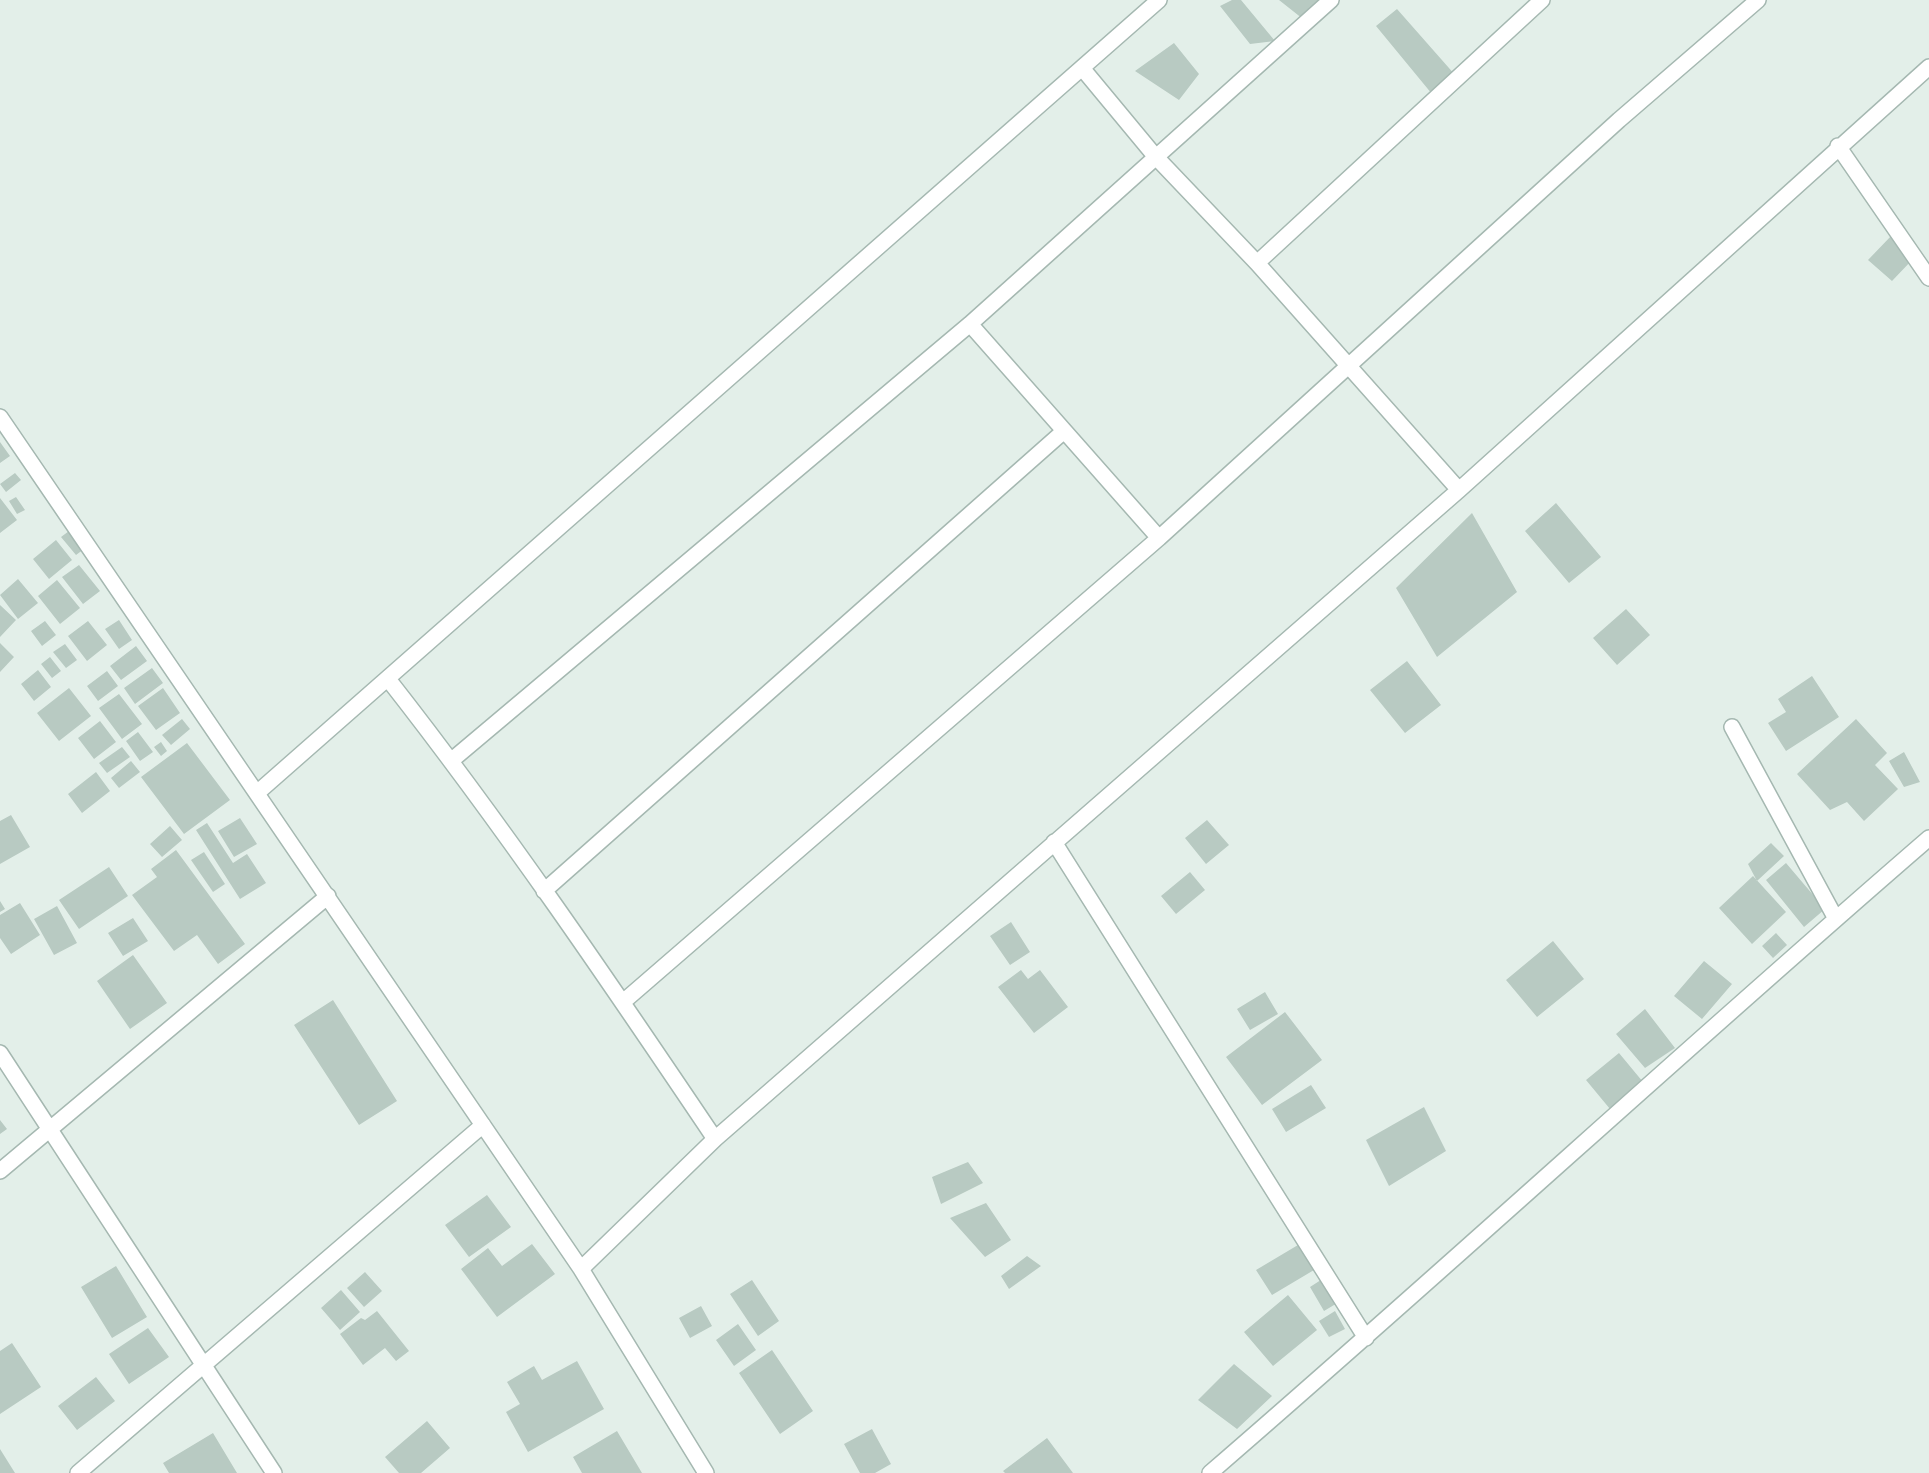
<!DOCTYPE html>
<html>
<head>
<meta charset="utf-8">
<style>
	body { margin:0 }
	canvas { display:block; background:#e3efe9 }
</style>
</head>
<body>
<canvas width="1929" height="1473"></canvas>
<script>
const c = document.querySelector('canvas').getContext('2d');
c.lineJoin = 'round';
function fill(path, color) { c.fillStyle = color; c.fill(path, 'evenodd'); }
function stroke(path, color, width, dash) { c.strokeStyle = color; c.lineWidth = width; c.lineCap = dash ? 'butt' : 'round'; c.setLineDash(dash || []); c.stroke(path); }
fill(new Path2D(`
	M1232,0H1241L1275,41L1250,44L1220,6Z
	M1279,0H1323L1303,19Z
	M1397,9L1456,76L1432,94L1376,26Z
	M1174,43L1199,74L1179,100L1135,71Z
	M1892,235L1913,259L1892,281L1868,260Z
	M0,442L10,456L0,463Z
	M15,473L21,480L6,492L0,484Z
	M16,497L25,510L17,514L9,501Z
	M0,498L17,520L0,533Z
	M1556,503L1601,557L1569,583L1525,531Z
	M1472,513L1517,592L1437,657L1396,588Z
	M69,531L84,549L76,555L61,537Z
	M56,540L72,560L49,579L33,559Z
	M79,565L100,591L83,604L62,577Z
	M18,579L38,603L18,619L0,595Z
	M57,580L80,608L60,624L38,596Z
	M0,605L16,620L0,637Z
	M1626,609L1650,635L1617,665L1593,638Z
	M119,620L132,640L119,649L105,629Z
	M45,621L56,635L42,646L31,631Z
	M88,621L107,645L87,661L68,636Z
	M0,643L14,657L0,672Z
	M65,644L77,660L66,668L53,652Z
	M136,646L147,661L121,680L110,666Z
	M50,657L61,671L52,678L41,664Z
	M1407,661L1441,705L1405,733L1370,690Z
	M152,668L163,683L135,704L124,688Z
	M38,670L51,687L34,701L21,684Z
	M107,671L118,686L98,701L87,686Z
	M1812,676L1839,717L1786,751L1768,723L1786,712L1778,699Z
	M69,688L91,716L59,741L37,713Z
	M163,688L180,713L156,730L138,706Z
	M119,694L142,724L122,739L99,708Z
	M182,719L190,729L171,745L162,735Z
	M1856,719L1887,753L1875,765L1898,789L1864,821L1847,802L1830,810L1797,774Z
	M100,721L116,742L94,759L78,738Z
	M138,732L153,752L140,761L126,741Z
	M161,742L167,751L161,756L154,747Z
	M187,743L230,800L184,834L141,777Z
	M122,747L130,757L107,773L99,763Z
	M1904,752L1920,782L1904,787L1889,761Z
	M131,761L140,772L119,788L111,778Z
	M96,772L110,791L82,813L68,794Z
	M11,815L30,847L0,864V821Z
	M240,818L257,844L234,857L218,831Z
	M1207,820L1229,845L1206,864L1185,838Z
	M207,823L233,863L247,854L266,883L240,899L196,830Z
	M170,826L182,840L162,857L150,844Z
	M1771,843L1784,856L1757,881L1748,864Z
	M176,850L245,944L218,964L197,935L174,951L132,895L157,877L151,869Z
	M204,852L225,884L213,892L191,860Z
	M1786,863L1825,909L1804,927L1766,880Z
	M109,867L128,896L79,929L59,900Z
	M1190,872L1205,890L1176,914L1161,896Z
	M1753,876L1786,912L1752,944L1719,908Z
	M0,901L5,909L0,912Z
	M20,903L40,935L11,954L0,938V915Z
	M57,906L77,943L54,955L34,919Z
	M133,918L148,941L123,956L108,933Z
	M1011,922L1030,952L1010,965L990,936Z
	M1776,933L1787,945L1773,958L1762,946Z
	M1553,941L1584,979L1537,1017L1506,980Z
	M133,955L167,1003L130,1029L97,981Z
	M1704,961L1732,984L1702,1019L1674,996Z
	M1021,970L1028,979L1040,970L1068,1007L1034,1033L998,987Z
	M1265,992L1278,1014L1250,1030L1237,1009Z
	M333,1000L397,1101L359,1125L294,1025Z
	M1645,1009L1675,1048L1645,1068L1616,1034Z
	M1285,1012L1322,1060L1262,1105L1226,1057Z
	M1619,1053L1643,1082L1610,1109L1586,1080Z
	M1311,1085L1326,1108L1286,1132L1272,1109Z
	M1424,1107L1446,1151L1389,1186L1366,1140Z
	M0,1120L7,1129L0,1134Z
	M968,1162L983,1183L941,1204L932,1177Z
	M487,1195L511,1227L469,1257L445,1225Z
	M986,1203L1011,1240L985,1257L950,1218Z
	M532,1244L555,1274L497,1317L461,1269L488,1248L502,1266Z
	M1298,1245L1314,1270L1272,1295L1256,1270Z
	M1027,1256L1041,1266L1009,1289L1001,1276Z
	M116,1266L147,1317L112,1338L81,1287Z
	M365,1272L382,1291L364,1307L347,1288Z
	M1324,1278L1339,1302L1324,1311L1310,1287Z
	M752,1280L779,1321L758,1336L730,1294Z
	M341,1290L360,1312L340,1330L321,1308Z
	M1288,1295L1317,1330L1273,1366L1244,1332Z
	M701,1306L712,1326L690,1338L679,1318Z
	M377,1311L409,1351L396,1361L385,1348L363,1365L340,1334L361,1318L365,1320Z
	M1335,1311L1345,1329L1329,1337L1319,1321Z
	M738,1324L756,1350L734,1366L716,1340Z
	M148,1328L169,1357L129,1384L109,1354Z
	M12,1343L41,1387L0,1414V1351Z
	M772,1350L813,1411L780,1434L739,1373Z
	M577,1361L604,1409L528,1452L506,1412L520,1404L507,1382L534,1366L542,1380Z
	M1234,1364L1272,1396L1237,1429L1198,1400Z
	M96,1377L115,1401L77,1430L58,1406Z
	M427,1421L450,1448L421,1473H399L385,1457Z
	M872,1429L891,1464L875,1473H860L844,1444Z
	M617,1431L642,1473H582L573,1457Z
	M213,1433L237,1473H169L163,1463Z
	M1047,1438L1073,1473H1005L1003,1471Z
	M0,1449L15,1473H0Z`), '#b8cac2');
const street = new Path2D(`
	M1082,68L1155,156L1257,263L1459,490
	M1838,146L1929,278
	M1257,263L1542,0
	M970,324L1159,538
	M0,417L581,1269L706,1473
	M388,679C504,827 610,983 715,1139
	M1732,727L1836,919
	M452,760L970,324L1331,0
	M257,793L1159,0
	M1054,842L1366,1338
	M544,891L1064,431
	M623,1002L1159,538L1619,120L1758,0
	M0,1053L274,1473
	M0,1171L328,896
	M581,1269L715,1139L1459,490L1929,67
	M78,1473L483,1125
	M1210,1473C1452,1264 1687,1047 1929,838`);
stroke(street, '#a5b8b1', 18);
stroke(street, '#fff', 15);
</script>
</body>
</html>
